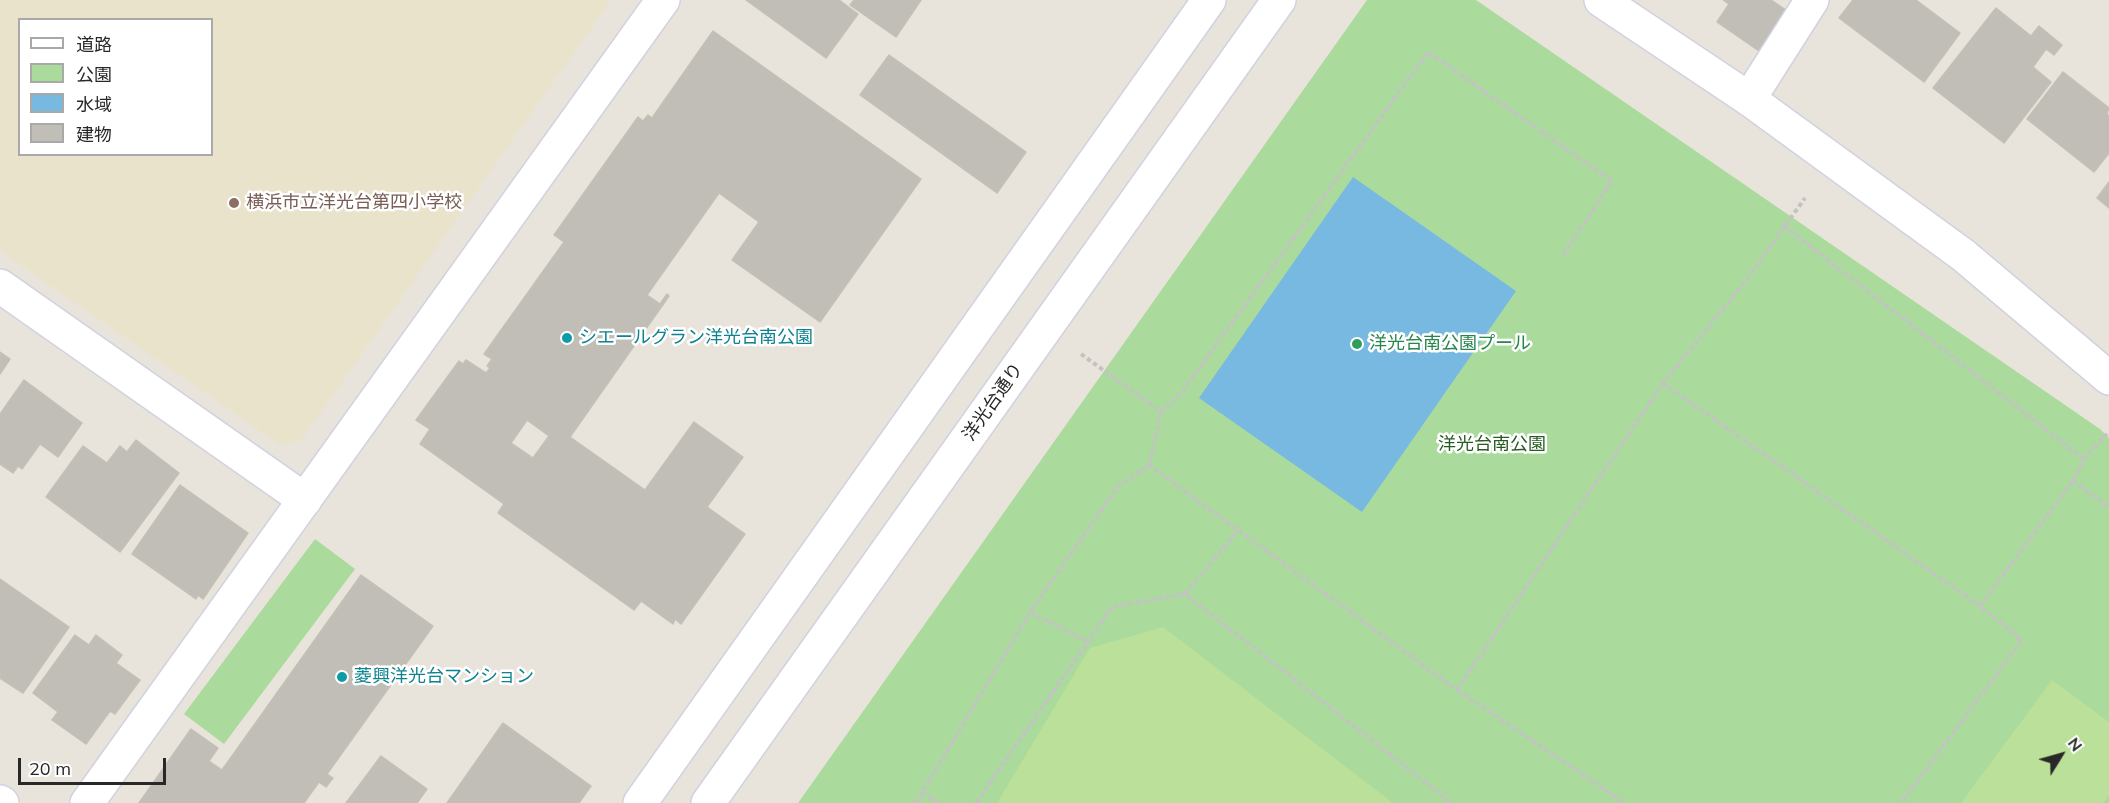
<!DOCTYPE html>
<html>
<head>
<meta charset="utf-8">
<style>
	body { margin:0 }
	#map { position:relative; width:2109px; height:803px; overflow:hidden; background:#e9e4db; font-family:Mulish,"Noto Sans JP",sans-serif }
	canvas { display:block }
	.legend { position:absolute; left:18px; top:18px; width:195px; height:138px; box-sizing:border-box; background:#fff; border:2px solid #a9a9a9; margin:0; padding:8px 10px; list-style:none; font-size:18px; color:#282828 }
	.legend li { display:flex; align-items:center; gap:12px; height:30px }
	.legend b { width:30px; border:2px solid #a9a9a9 }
	.north { position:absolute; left:2031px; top:725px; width:60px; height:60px; -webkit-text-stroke:4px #fff; paint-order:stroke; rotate:53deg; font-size:16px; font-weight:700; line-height:24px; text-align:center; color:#282828 }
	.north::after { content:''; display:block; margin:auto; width:21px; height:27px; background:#282828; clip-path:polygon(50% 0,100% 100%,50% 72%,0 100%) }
	.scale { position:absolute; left:18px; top:758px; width:148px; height:27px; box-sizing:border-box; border:3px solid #282828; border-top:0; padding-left:8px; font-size:18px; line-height:21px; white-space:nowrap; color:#282828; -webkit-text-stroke:4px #fff; paint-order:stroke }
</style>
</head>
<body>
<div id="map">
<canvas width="2109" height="803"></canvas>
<ul class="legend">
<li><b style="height:8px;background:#fff"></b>道路</li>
<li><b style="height:16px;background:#abda9d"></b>公園</li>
<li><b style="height:16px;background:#78b9e1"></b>水域</li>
<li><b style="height:16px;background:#c1beb8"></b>建物</li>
</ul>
<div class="north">N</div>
<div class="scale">20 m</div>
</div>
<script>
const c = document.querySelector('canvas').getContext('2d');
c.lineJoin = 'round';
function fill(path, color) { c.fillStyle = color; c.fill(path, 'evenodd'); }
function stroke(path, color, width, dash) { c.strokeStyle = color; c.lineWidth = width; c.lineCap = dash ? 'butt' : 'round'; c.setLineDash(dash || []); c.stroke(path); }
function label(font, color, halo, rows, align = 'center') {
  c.font = font + ' Mulish,"Noto Sans JP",sans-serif'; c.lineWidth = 5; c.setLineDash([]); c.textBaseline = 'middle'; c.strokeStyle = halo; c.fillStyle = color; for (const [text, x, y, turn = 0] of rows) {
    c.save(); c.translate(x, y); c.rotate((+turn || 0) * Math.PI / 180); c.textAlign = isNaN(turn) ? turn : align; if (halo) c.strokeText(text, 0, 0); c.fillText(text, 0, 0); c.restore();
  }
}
fill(new Path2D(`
	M0,0H611L301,441L280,445L0,251ZM20,20H212V154H20Z`), '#e9e3cc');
fill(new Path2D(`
	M1367,0H1476L2100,429L2109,438V803H798Z
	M315,539L355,569L224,744L184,714Z`), '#abda9d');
fill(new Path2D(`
	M1163,627L1393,803H997L1090,648Z
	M2052,680L2109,722V795L2103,803H1961Z`), '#bbe099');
fill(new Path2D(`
	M1353,177L1516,291L1362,512L1199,398Z`), '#78b9e1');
const building = new Path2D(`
	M746,0H839L858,14L826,58Z
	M854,0H921L896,37L850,5Z
	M1723,0H1771L1786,10L1759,51L1717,22L1729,4Z
	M1853,0H1916L1960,33L1924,82L1839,18Z
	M1996,8L2031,36L2039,26L2062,45L2054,55L2046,49L2033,67L2051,82L2004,143L1933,88Z
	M713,31L921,179L820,322L732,260L759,222L719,193L647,295L660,304L667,294L669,296L570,437L645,490L694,422L743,457L707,507L745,534L681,624L675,619L673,624L641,601L634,610L498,513L504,504L420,444L430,429L416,420L459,361L463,364L466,360L486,373L490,368L487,366L492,359L484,354L564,242L554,235L638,117L643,121L648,115L652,118ZM527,420L549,436L533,458L511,443Z
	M889,55L1026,152L997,193L860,95Z
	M2063,72L2109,108L2107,114L2109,116V153L2094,172L2027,119Z
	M2109,182V208L2097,198Z
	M0,352L10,359L0,374Z
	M24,380L82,423L58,457L40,444L22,469L18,466L13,473L0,464V414Z
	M136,440L179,473L120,552L46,497L83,446L107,463L120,446L127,452Z
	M180,485L248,533L203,599L198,595L196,599L132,554Z
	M361,575L433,626L327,774L333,778L326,787L319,782L304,803H139L191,729L218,748L209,761L222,770Z
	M0,579L69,627L23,693L0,678Z
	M75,635L89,645L96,635L122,655L116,663L140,680L115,714L110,711L86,744L52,720L58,712L33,693Z
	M503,723L591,786L579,803H447Z
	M381,756L427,789L417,803H346Z`);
fill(building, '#c1beb8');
stroke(building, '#c4c0b5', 1.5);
const minor = new Path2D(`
	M1749,99L1812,0
	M0,286L305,500
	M0,802L2,803
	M87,803L663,0`);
const tertiary = new Path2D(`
	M1601,0L1749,99L1963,255L2109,378
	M640,803L1209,0
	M708,803L1279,0`);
stroke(minor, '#d0d2df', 36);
stroke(tertiary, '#d0d2df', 36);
stroke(new Path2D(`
	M1784,226L2084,459
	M1081,354L1161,412L1149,465
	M1663,383L1980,606L2022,640L1901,803
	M1161,412L1183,391L1428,52L1612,181L1561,258
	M2073,481L2109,507
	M1185,594L1238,530
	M1980,606L2073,481L2084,459L2109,432
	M1030,612L1088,642
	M1457,690L1663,383L1744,283L1805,198
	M921,794L942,803
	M916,803L1030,612L1118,486L1149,465L1457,690L1625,803
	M976,803L1112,607L1185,594L1452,803`), '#c3c3c3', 4, [4.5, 3]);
stroke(minor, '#fff', 33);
stroke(tertiary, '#fff', 33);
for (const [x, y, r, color] of [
	[234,203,6,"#8d6e63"],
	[567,338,6,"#0f9aa8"],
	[1357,344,6,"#2e9e5b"],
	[342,677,6,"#0f9aa8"]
]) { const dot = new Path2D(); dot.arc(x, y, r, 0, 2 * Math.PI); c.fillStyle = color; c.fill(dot); stroke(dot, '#fff', 2); }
label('18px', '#785e54', '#fff', [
	["横浜市立洋光台第四小学校",246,203]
], 'left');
label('18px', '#0d838f', '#fff', [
	["シエールグラン洋光台南公園",579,338],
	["菱興洋光台マンション",354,677]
], 'left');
label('18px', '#27864d', '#fff', [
	["洋光台南公園プール",1369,344]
], 'left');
label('18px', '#282828', '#fff', [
	["洋光台通り",993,402,-55]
]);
label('18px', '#275c21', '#fff', [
	["洋光台南公園",1492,445]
]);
</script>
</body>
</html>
